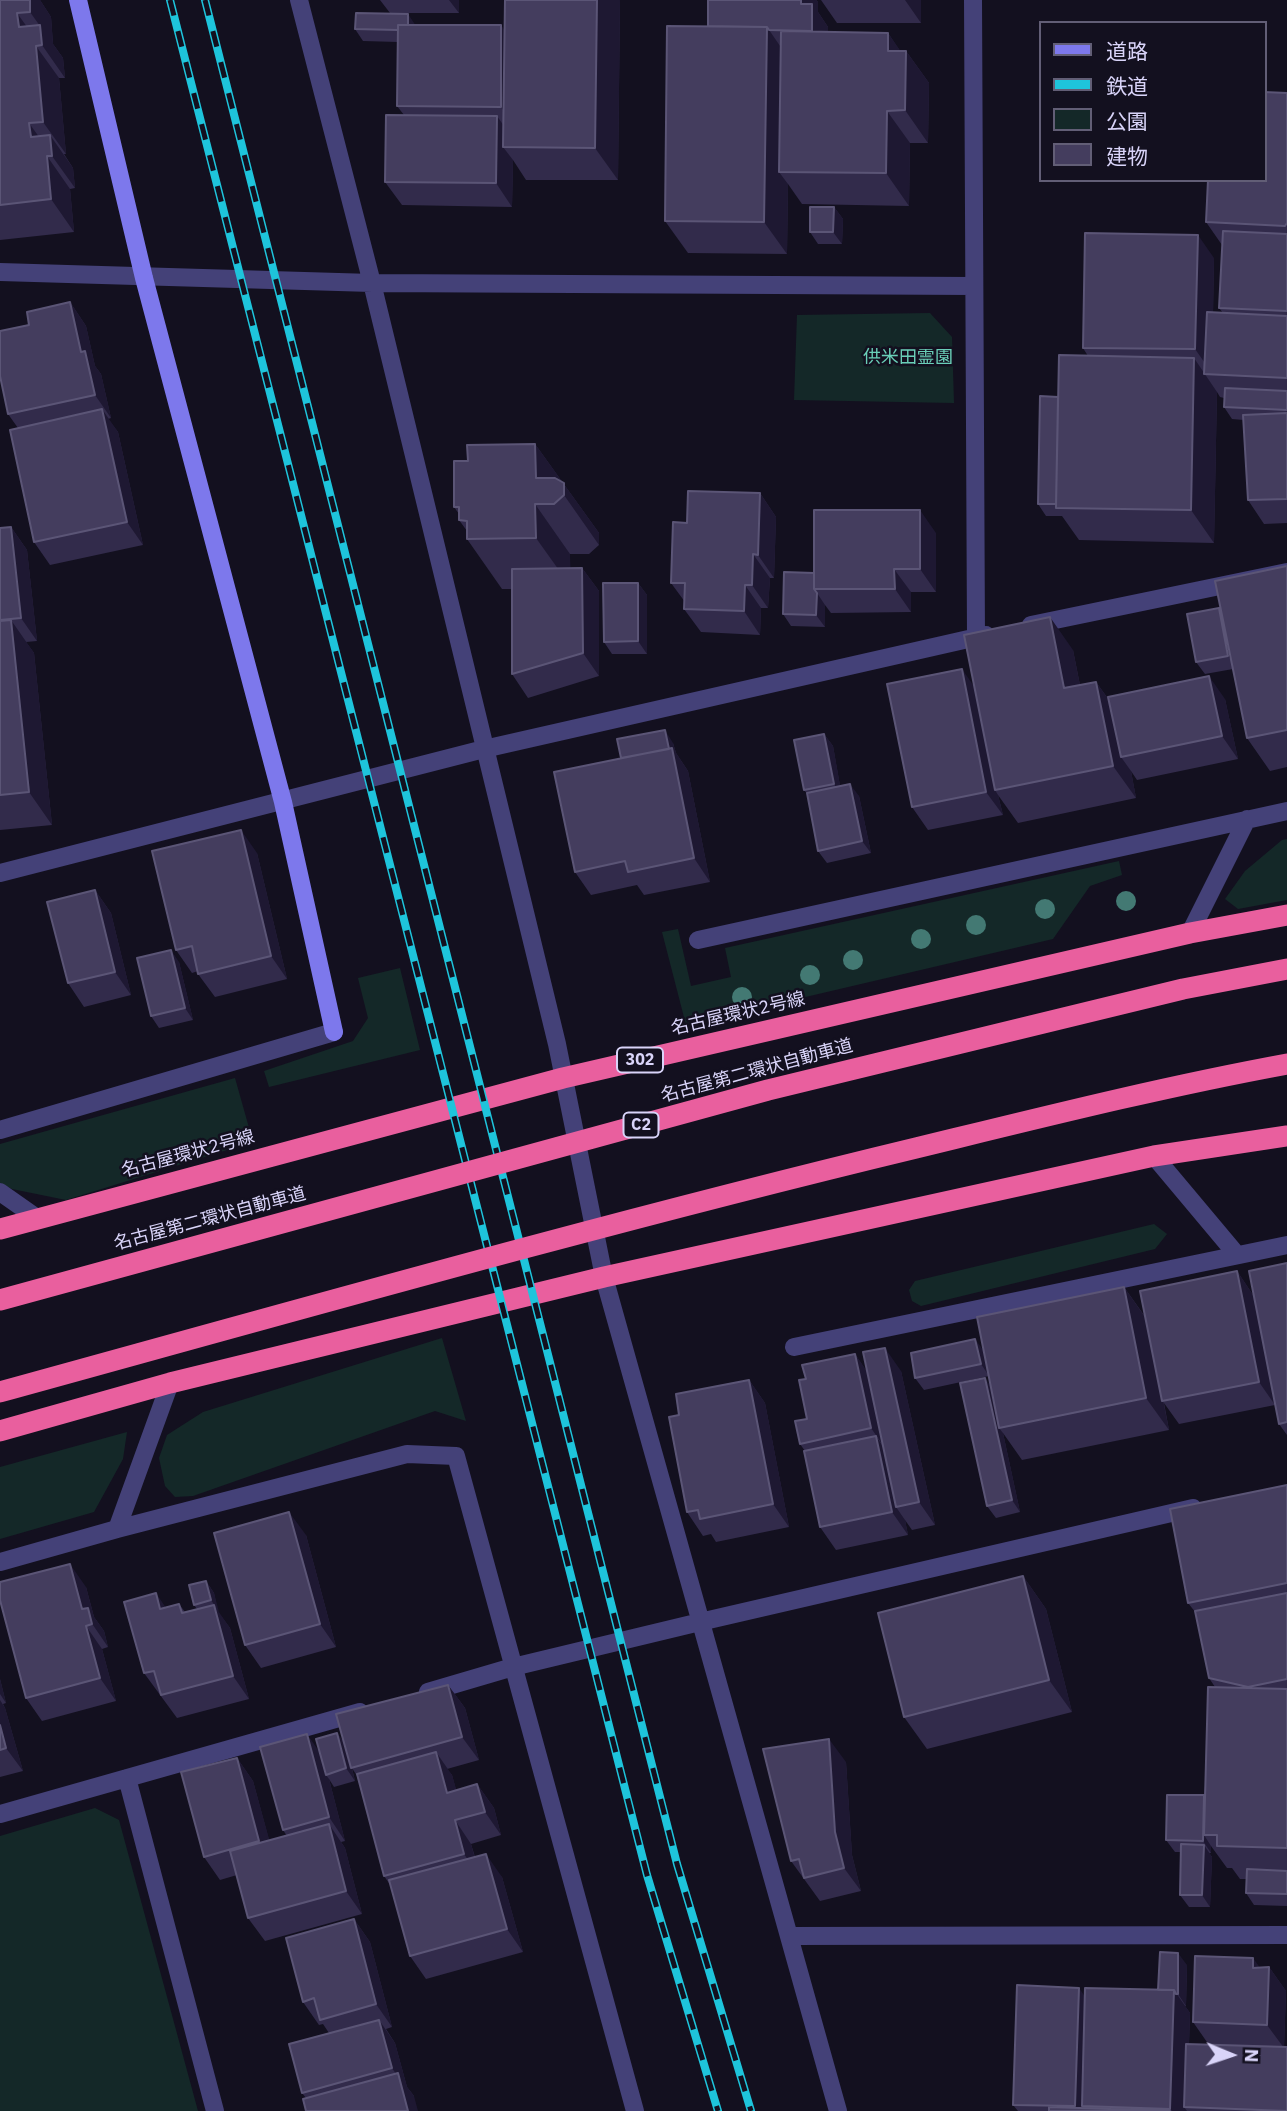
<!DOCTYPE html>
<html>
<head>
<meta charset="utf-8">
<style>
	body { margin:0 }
	#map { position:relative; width:1287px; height:2111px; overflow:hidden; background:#13101f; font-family:"IBM Plex Sans","Noto Sans JP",sans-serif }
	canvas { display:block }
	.legend { position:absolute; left:1039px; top:21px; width:228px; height:161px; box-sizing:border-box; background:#13101f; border:2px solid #625e76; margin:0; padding:9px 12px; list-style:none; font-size:21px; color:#d9d4f9 }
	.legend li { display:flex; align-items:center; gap:14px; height:35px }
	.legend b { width:35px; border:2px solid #625e76 }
	.north { position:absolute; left:1196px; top:2020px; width:70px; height:70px; -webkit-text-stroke:5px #13101f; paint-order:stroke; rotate:92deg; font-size:19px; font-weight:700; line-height:28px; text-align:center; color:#d9d4f9 }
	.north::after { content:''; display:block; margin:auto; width:24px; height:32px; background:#d9d4f9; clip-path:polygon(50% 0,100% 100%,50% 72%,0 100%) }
</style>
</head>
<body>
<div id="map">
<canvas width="1287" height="2111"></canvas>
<ul class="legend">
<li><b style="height:9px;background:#7d78ec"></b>道路</li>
<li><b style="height:9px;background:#1ec4db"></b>鉄道</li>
<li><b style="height:19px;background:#142828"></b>公園</li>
<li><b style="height:19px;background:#443d5e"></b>建物</li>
</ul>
<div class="north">N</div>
</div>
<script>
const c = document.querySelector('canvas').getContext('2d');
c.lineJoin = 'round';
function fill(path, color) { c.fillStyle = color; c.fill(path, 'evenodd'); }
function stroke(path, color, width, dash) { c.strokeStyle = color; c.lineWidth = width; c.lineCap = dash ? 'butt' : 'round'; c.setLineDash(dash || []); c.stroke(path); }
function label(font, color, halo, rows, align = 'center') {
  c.font = font + ' "IBM Plex Sans","Noto Sans JP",sans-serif'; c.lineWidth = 5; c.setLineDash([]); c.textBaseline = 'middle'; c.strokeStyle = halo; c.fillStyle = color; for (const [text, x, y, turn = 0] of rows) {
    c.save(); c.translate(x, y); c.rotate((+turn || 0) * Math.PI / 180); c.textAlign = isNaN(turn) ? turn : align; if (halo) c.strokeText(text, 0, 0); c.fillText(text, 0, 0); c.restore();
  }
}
fill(new Path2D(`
	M930,313L952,337L954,403L794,400L797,315Z
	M1287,839V900L1238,909L1225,899L1245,871L1282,840Z
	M1119,861L1122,875L1090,886L1053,939L686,1025L662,932L678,929L691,986L731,977L725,948Z
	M400,968L420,1050L269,1087L264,1071L353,1041L368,1018L358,978Z
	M235,1078L253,1142L66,1200L12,1189L0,1183V1144Z
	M1154,1224L1167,1234L1155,1249L921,1306L912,1301L909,1290L915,1281Z
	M442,1338L466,1421L435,1411L193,1496L175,1497L165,1486L159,1458L167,1435L203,1412Z
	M127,1432L123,1459L94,1512L0,1539V1467Z
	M95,1808L119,1820L198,2111H0V1836Z`), '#142828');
stroke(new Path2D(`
	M299,0L372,283L557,1044L604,1277L838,2111
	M973,0L976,637
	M0,272L372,283L974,286
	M1031,625L1287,572
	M0,873L484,749L986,635
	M1190,933L1247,819
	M698,940L1287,811
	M0,1130L334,1032
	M1154,1156L1237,1255
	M0,1192L37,1218
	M794,1347L1287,1245
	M170,1383L117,1529L407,1454L456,1456L635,2111
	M0,1562L117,1529
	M428,1692L513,1667L700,1622L1193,1508
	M127,1778L215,2111
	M0,1814L360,1712
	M789,1936L1287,1935`), '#444178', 18);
stroke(new Path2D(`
	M78,0L144,278L283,802L334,1032`), '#7d78ec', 18);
stroke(new Path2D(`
	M0,1229L563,1078L1190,933L1287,915
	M0,1431L170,1383L604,1277L1154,1156L1287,1136`), '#e95f9e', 21);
const rail = new Path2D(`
	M170,0L647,1875L718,2111
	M205,0L677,1864L751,2111`);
stroke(rail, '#1ec4db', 8);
stroke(rail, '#13101f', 5, [16]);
stroke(new Path2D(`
	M0,1300L768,1090L1183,989L1287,969
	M0,1392C305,1308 609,1222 916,1148C1039,1118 1162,1087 1287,1064`), '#e95f9e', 21);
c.fillStyle = '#437973';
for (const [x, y] of [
	[1126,901],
	[1045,909],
	[976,925],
	[921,939],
	[853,960],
	[810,975],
	[742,997]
]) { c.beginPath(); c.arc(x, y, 10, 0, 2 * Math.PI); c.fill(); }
fill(new Path2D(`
	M0,0H40L51,17L53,44L63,58L65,78H59L66,154H64L73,168L75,188L70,189L74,232L0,240Z
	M380,0H459V13H390Z
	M505,0H620L618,180H526L513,160L512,207L402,205L385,182L404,115L397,106L398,42L363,41L355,29L416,25L505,31Z
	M708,0H816L818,2V12L828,27V32L888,33L900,51H906L929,83L928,143H910L909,206L802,204L788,184L787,254L688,253L665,221L708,26Z
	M821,0H921V23H837Z
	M1287,93V523L1264,524L1248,500L1244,420L1232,419L1224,407V398L1220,397L1217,392L1214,543L1079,540L1062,516H1046L1038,504L1058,397L1088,356L1083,348L1214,258L1213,313H1223L1219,308L1222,245L1206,222Z
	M834,207L843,219L842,244H818L810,232Z
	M70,302L86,326L95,366L101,374L111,418L108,419L118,432L143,545L50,565L34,542L18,428L8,414L29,325Z
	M535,444L599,533V545L589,554H570V568H582L599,591V676L528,698L512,674V589H502L467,539V531L459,520V514L454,507L468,461Z
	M760,493L776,517L774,578H770L768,608H761L760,635L701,632L684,609L685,602L671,583L687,523Z
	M11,527L27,550L37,641L26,642L34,653L52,825L0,830V528Z
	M936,533V592H911V612L831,613L825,605V627L791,626L783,614L814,573Z
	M1287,566V767L1270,771L1247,738L1233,669L1205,674L1196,662L1221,611Z
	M638,583L647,595V654H612L604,642Z
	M1073,650L1080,685L1096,682L1109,700L1225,699L1238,759L1137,780L1131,771L1136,798L1018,823L998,795L1003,815L928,830L912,807L975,687Z
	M824,734L833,746L840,786L859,796L871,853L827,863L818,851L808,795L804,790Z
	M673,743L676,753L688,771L710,882L644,895L637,885L591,895L575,872L621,758Z
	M257,853L287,979L215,997L198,974V971L192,973L176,950Z
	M95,890L111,913L131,995L84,1007L68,983Z
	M179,962L193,1020L159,1028L151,1016Z
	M1237,1271L1253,1295L1275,1405L1179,1424L1164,1403L1169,1430L1022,1460L1003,1433L1020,1512L996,1518L987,1506L991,1385L989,1376L924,1390L915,1378L984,1351L1124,1287L1146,1318Z
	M855,1354L867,1372L901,1371L935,1525L912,1530L905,1520L908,1535L836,1550L820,1527L805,1451L800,1444L807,1419L806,1379Z
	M749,1380L765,1403L789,1527L716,1542L711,1534L703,1536L687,1512L679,1415Z
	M1287,1422V1435L1279,1424Z
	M1287,1485V1906L1254,1905L1246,1893V1879H1240L1232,1868H1227L1211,1846V1853H1209L1212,1857L1210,1907H1189L1180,1895L1181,1852H1175L1166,1840L1204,1795L1215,1687L1209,1678L1196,1613L1188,1603Z
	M306,1535L336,1647L261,1668L245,1645Z
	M1023,1576L1046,1609L1072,1712L927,1749L904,1717Z
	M206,1581L214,1593L218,1612L230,1628L249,1699L177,1718L144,1673L166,1607L179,1604L185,1612L197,1609L194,1605Z
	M86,1587L94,1617L104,1631L108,1647L102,1649L116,1701L42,1721L26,1698Z
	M0,1679L6,1703L3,1704L5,1708L23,1771L0,1777Z
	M448,1685L465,1708L479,1760L447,1769L452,1775L456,1790L477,1784L494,1808L501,1835L471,1844L475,1857L502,1877L523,1952L426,1979L410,1956L391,1886L384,1876L357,1776L352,1768L355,1781L334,1787L329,1779L345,1841L341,1842L345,1848L362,1914L265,1941L248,1918L237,1875L220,1880L204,1857L237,1758L253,1781L269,1840L287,1836L283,1830L319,1752L337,1733L344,1743Z
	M846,1762L852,1855L861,1891L820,1901L791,1861Z
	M354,1919L370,1942L392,2027L386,2029L395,2043L407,2087L414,2096L306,2098L302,2093L329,2033L323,2024L319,2025L303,2002Z
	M1187,1965L1186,2006H1185L1190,2013L1189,2044L1209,2045L1193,2022L1260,1967H1269L1286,1991L1284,2047L1287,2111H1018L1013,2105L1085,1996L1158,1990Z`), '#322b4b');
fill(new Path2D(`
	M29,0H40L51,17L53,44L63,58L65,78L42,45L40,26L30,12Z
	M449,0H459V13Z
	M597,0H620L618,180L595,148Z
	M801,0H816L818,2V12L828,27V54L812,31L801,4Z
	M905,0H921V23Z
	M17,13L40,45L36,46L59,78L66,154L43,122L19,27Z
	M408,14L416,26L408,30Z
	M501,25L517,48V130L501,107Z
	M767,27L789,59L779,172L788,184L787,254L764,222Z
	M888,33L906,59V51L929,83L928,143L905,110L888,51Z
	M887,111L910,143L909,206L886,173Z
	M497,116L513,139L503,147L513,160L512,207L496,183Z
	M29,123L52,155L47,156L70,189L74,232L51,199L31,137Z
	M50,135L73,168L75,188L52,156Z
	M834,207L843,219L842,244L833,232Z
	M1198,235L1214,258L1212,373L1195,349Z
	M70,302L86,326L95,366L101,374L111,418L95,395L81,352Z
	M1194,358L1217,392L1214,543L1191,510Z
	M102,409L118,432L143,545L127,522Z
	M535,444L599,533V545L564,495L536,478Z
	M760,493L776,517L774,578L758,555Z
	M535,504L570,554L571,587L536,538Z
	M920,510L936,533V592L920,569Z
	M11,527L27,550L37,641L21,618Z
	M753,554L770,578L768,608L752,585Z
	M582,568L599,591V676L583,653Z
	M894,569L911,592V612L895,589Z
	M638,583L647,595V654L638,641Z
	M745,585L761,608L760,635L744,611Z
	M817,593L825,605V627L816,615Z
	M1219,608L1227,620L1237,668L1228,656Z
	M1050,617L1073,650L1087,721L1064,688Z
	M11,620L34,653L52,825L29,792Z
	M962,669L978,692L995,790L998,795L1003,815L986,792Z
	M1209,676L1225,699L1238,759L1222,736Z
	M1096,682L1119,714L1121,757L1131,771L1136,798L1113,766Z
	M665,730L673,743L676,753L688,771L710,882L694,858Z
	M824,734L833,746L842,796L834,784Z
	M850,784L859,796L871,853L862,841Z
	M241,830L257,853L287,979L271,956Z
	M95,890L111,913L131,995L115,972Z
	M171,950L179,962L193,1020L185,1008Z
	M1237,1271L1253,1295L1275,1405L1259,1382Z
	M1124,1287L1147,1320L1169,1430L1146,1398Z
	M975,1339L984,1351L989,1376L981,1364Z
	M885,1348L901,1371L935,1525L919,1502Z
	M855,1354L871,1377L887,1451L871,1428Z
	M985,1378L994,1390L999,1428L1003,1433L1020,1512L1012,1500Z
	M749,1380L765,1403L789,1527L773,1504Z
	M876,1436L892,1460L896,1507L905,1520L908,1535L892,1512Z
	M289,1512L306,1535L336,1647L320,1624Z
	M70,1564L86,1587L94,1617L104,1631L108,1647L82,1609Z
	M1023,1576L1046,1609L1072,1712L1049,1680Z
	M206,1581L214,1593L219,1612L211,1600Z
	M156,1593L172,1617L160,1609Z
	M214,1605L230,1628L249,1699L233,1676Z
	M86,1626L102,1649L116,1701L100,1678Z
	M0,1679L6,1703L0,1694Z
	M448,1685L465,1708L479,1760L462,1737Z
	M0,1700L5,1708L23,1771L6,1748L0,1725Z
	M337,1733L346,1745L355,1781L346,1768Z
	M307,1734L323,1757L326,1775L329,1779L345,1841L329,1817Z
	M829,1739L846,1762L852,1855L861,1891L844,1868L835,1832Z
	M436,1752L452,1775L464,1816L447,1793Z
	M237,1758L253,1781L276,1864L259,1841Z
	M477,1784L494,1808L501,1835L485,1812Z
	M1204,1795V1835L1211,1846V1853L1203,1841Z
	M455,1820L471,1844L480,1877L464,1854Z
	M329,1824L345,1848L362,1914L346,1891Z
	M1204,1845L1212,1857L1210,1907L1202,1895Z
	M486,1854L502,1877L523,1952L507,1929Z
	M354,1919L370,1942L392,2027L376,2004Z
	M1178,1953L1187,1965L1186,2006L1178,1994Z
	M1253,1958L1269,1980V1967L1286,1991L1284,2048L1267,2025L1253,1968Z
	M1079,1988L1095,2011L1082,2106L1085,2111H1079L1075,2106Z
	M1174,1990L1190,2013L1187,2108L1184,2107L1187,2111H1172L1170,2109Z
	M379,2020L395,2043L407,2087L414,2096L418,2111H408L398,2077L392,2068Z`), '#1e1832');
const building = new Path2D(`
	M0,0H30V12L17,13L19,27L40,25L42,45L36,46L43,122L29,123L31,137L50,135L52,156H47L51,199L0,205Z
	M505,0H597L595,148L503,147Z
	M708,0H801V4H812V31L769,30L767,27L708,26Z
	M356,13L408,14V25H398V30L355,29Z
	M398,25H501V107L397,106Z
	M667,26L767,27L764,222L665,221Z
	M781,31L888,33V51H906L905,110L887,111L886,173L779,172Z
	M1264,92L1287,93V223L1285,226L1206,222L1208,180H1264Z
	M386,115L497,116L496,183L385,182Z
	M810,207H834L833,232H810Z
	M1223,231L1287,234V311L1219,308Z
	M1085,233L1198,235L1195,349L1083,348Z
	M70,302L81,352L85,351L95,395L8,414L0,376V331L29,325L27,312Z
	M1207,312L1287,316V378L1204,374Z
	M1059,355L1194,358L1191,510L1056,508Z
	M1225,388L1287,391V410L1224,407Z
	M1040,396L1058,397L1056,504H1038Z
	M102,409L127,522L34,542L10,430Z
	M1287,413V499L1248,500L1243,415Z
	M535,444L536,478H555L564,483V495L554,504H535L536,538L467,539V521L459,520V507H454V461H468L467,445Z
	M688,491L760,493L758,555L753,554L752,585H745L744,611L684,609L685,583H671L673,522L687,523Z
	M814,510H920V569H894L895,589H814Z
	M11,527L21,618L0,620V528Z
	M1287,566V730L1247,738L1215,581Z
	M582,568L583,653L512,674V569Z
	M784,572L814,573V589L817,593L816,615L783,614Z
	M603,583H638V641L604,642Z
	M1219,608L1228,656L1196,662L1187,614Z
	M1050,617L1064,688L1096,682L1113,766L995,790L964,635Z
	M11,620L29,792L0,795V621Z
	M962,669L986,792L912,807L887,684Z
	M1209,676L1222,736L1121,757L1108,697Z
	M665,730L669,749L621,758L617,739Z
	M824,734L834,784L804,790L794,740Z
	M672,748L694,858L628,872L625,861L575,872L554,772Z
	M850,784L862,841L818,851L807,793Z
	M241,830L271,956L198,974L192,946L176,950L152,851Z
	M95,890L115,972L68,983L47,902Z
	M171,950L185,1008L151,1016L137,958Z
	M1287,1263V1422L1279,1424L1249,1271Z
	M1237,1271L1259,1382L1162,1401L1140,1291Z
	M1124,1287L1146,1398L999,1428L977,1317Z
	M975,1339L981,1364L915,1378L911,1353Z
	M885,1348L919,1502L896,1507L863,1352Z
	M855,1354L871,1428L800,1444L795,1421L807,1419L799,1380L806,1379L802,1365Z
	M985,1378L1012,1500L987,1506L960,1383Z
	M749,1380L773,1504L700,1519L698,1510L687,1512L669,1417L679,1415L676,1394Z
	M876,1436L892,1512L820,1527L804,1451Z
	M1287,1485V1583L1188,1603L1170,1509Z
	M289,1512L320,1624L245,1645L214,1533Z
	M70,1564L82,1609L88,1608L92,1624L86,1626L100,1678L26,1698L0,1600V1582Z
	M1023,1576L1049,1680L904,1717L878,1613Z
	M206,1581L211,1600L194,1605L189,1585Z
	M156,1593L160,1609L179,1604L182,1613L214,1605L233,1676L161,1695L154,1671L144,1673L124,1602Z
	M1287,1593V1679L1248,1687L1209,1678L1195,1611Z
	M448,1685L462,1737L351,1768L336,1714Z
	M1208,1687L1287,1689V1848L1217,1846V1835H1204Z
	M0,1725L6,1748L0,1750Z
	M337,1733L346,1768L326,1775L316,1739Z
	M307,1734L329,1817L283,1830L260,1747Z
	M829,1739L835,1832L844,1868L804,1878L799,1859L791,1861L763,1749Z
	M436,1752L447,1793L477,1784L485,1812L455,1820L464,1854L384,1876L357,1774Z
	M237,1758L259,1841L204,1857L181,1772Z
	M1167,1795H1204L1203,1841L1166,1840Z
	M329,1824L346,1891L248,1918L230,1851Z
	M1181,1844L1204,1845L1202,1895H1180Z
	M486,1854L507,1929L410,1956L389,1880Z
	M1247,1869L1287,1871V1894L1246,1893Z
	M354,1919L376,2004L320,2020L314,1998L303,2002L286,1938Z
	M1160,1952L1178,1953V1994H1176L1174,1990H1158Z
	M1195,1956L1253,1958V1968L1269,1967L1267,2025L1193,2022Z
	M1017,1985L1079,1988L1075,2106L1013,2105Z
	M1085,1988L1174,1990L1170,2109L1082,2106Z
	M379,2020L392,2068L302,2093L289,2044Z
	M1186,2044L1287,2047V2111L1184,2107Z
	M398,2073L408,2111H306L303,2099Z
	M1049,2107L1170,2111H1049Z`);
fill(building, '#443d5e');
stroke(building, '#5b5576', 2);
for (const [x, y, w] of [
	[640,1060,46],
	[641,1125,35]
]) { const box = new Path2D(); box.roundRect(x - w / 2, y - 12.5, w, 25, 5); c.fillStyle = '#13101f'; c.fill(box); stroke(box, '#d9d4f9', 2); }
label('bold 16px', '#d9d4f9', null, [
	["302",640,1060],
	["C2",641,1125]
]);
label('18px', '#6acfb8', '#13101f', [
	["供米田霊園",908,358]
]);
label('18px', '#d9d4f9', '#13101f', [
	["名古屋環状2号線",738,1014,-13],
	["名古屋第二環状自動車道",757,1071,-15],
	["名古屋環状2号線",188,1154,-15],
	["名古屋第二環状自動車道",210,1219,-15]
]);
</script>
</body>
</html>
